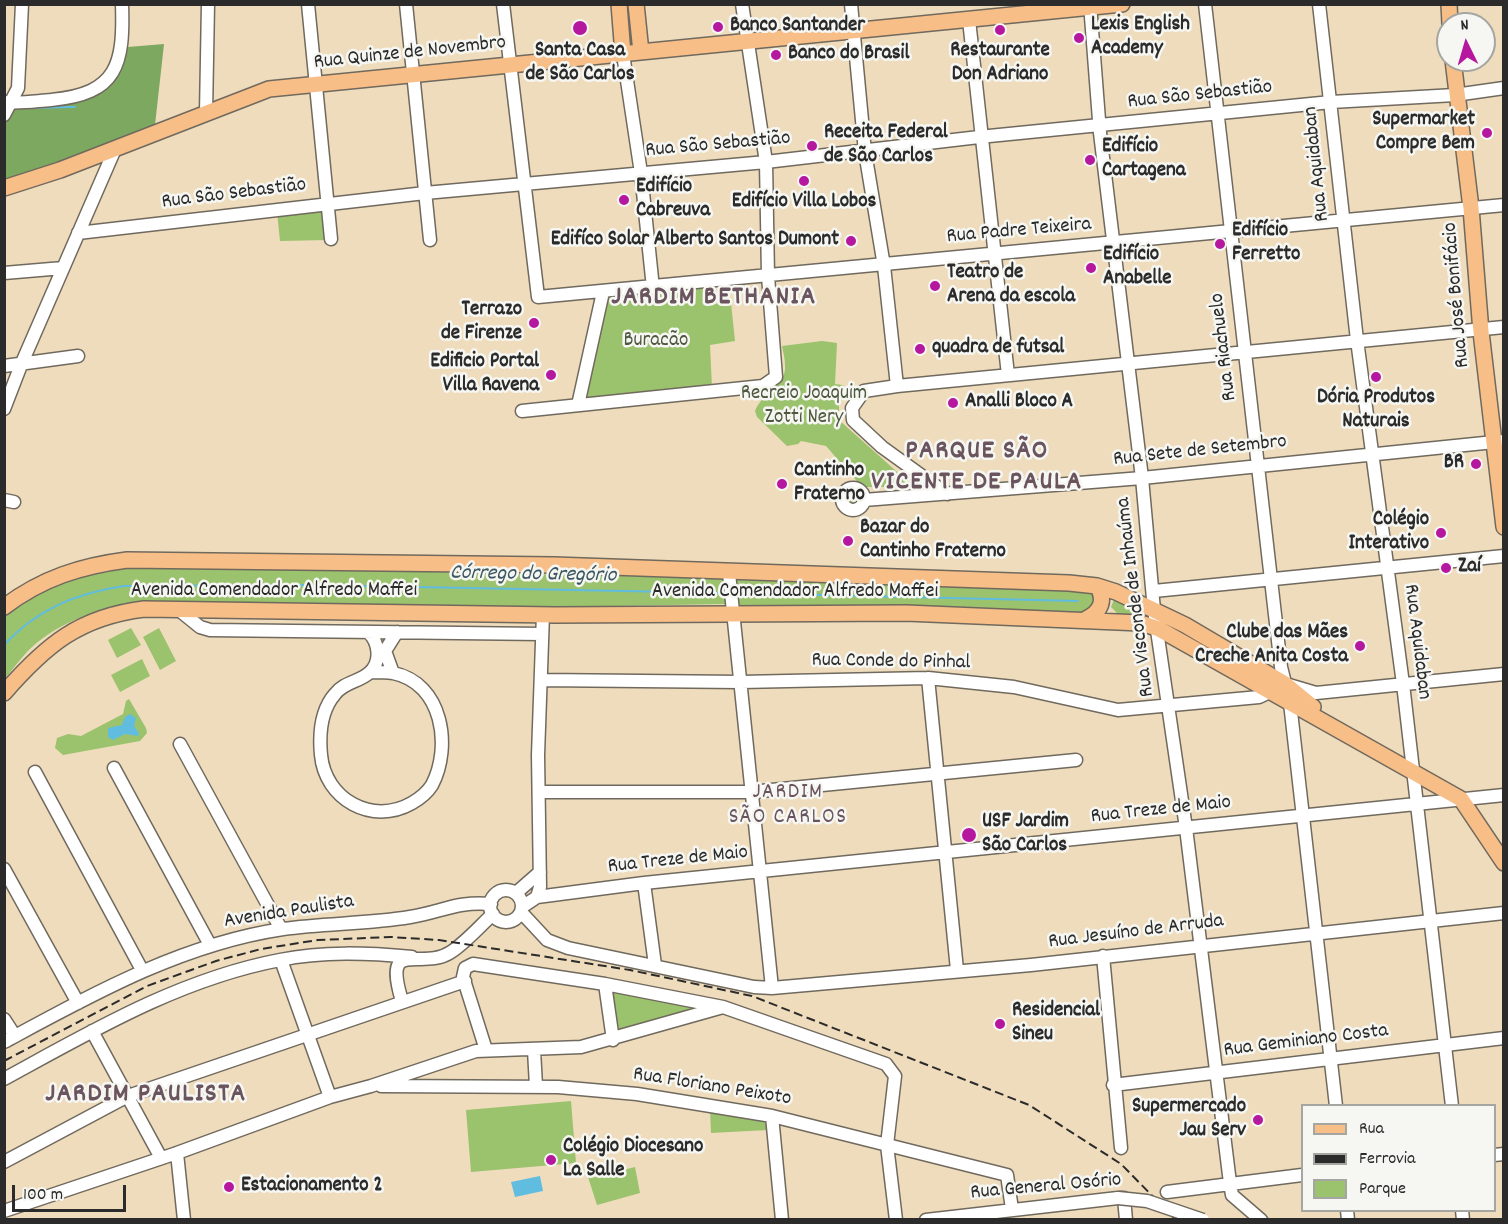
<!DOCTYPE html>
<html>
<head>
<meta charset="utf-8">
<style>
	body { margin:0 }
	#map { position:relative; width:1508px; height:1224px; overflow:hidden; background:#efdcbc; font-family:Dekko,sans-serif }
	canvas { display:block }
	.frame { position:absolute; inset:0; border:6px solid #2b2b2b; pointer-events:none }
	.legend { position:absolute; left:1301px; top:1104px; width:195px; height:108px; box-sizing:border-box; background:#f6f6f2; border:2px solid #a5a5a2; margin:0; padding:8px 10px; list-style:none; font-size:18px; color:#2b2b2b }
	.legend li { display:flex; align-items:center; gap:12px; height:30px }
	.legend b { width:30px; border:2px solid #a5a5a2 }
	.north { position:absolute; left:1436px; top:12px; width:60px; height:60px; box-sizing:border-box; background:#f6f6f2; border:2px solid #a5a5a2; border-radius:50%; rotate:355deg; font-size:16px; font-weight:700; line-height:24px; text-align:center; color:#2b2b2b }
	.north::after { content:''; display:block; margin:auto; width:21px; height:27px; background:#b5179e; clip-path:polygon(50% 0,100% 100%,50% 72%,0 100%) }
	.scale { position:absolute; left:12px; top:1185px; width:114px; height:27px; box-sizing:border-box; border:3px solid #2b2b2b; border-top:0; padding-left:8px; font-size:18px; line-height:21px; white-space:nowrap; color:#2b2b2b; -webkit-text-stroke:4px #f6f6f2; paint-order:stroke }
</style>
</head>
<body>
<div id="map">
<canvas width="1508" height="1224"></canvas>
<div class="frame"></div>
<ul class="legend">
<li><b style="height:8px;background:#f7be87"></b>Rua</li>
<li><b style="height:8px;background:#2b2b2b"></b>Ferrovia</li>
<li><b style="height:16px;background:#9bc26d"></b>Parque</li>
</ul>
<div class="north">N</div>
<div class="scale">100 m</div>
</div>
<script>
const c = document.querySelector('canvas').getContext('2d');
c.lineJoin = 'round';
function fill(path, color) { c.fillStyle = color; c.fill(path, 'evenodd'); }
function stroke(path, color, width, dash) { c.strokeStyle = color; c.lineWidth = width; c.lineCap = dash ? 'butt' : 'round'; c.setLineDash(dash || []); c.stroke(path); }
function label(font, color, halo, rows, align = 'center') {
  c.font = font + ' Dekko,sans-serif'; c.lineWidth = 5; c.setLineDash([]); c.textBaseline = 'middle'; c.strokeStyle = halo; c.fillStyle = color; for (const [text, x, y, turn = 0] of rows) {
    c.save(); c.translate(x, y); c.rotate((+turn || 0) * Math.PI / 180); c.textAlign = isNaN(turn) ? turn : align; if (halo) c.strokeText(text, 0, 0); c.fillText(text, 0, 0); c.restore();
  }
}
fill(new Path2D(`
	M322,208L328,240L280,241L277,212Z
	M704,286V304L731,303L735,341L710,345L712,388L582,402L606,294Z
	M822,341L837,343L835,384L843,385L846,391L839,405V420L914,487H862L826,446L801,441L798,444L787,446L757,417L755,411C762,392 787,385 785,365C785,358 783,352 782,346Z
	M844 499a9 9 0 1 1 18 0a9 9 0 1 1-18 0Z
	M146,566L721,578L724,579L727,604L558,607L125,605C96,609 62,623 39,641C26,651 15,666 5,679V614C52,582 89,571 146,566Z
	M736,577L1090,587L1097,593L1089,613L738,606Z
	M1115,597L1151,614L1149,620L1117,613L1111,607Z
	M131,628L141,645L117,658L108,640Z
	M159,628L176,661L160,670L143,637Z
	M142,659L150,676L120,692L111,675Z
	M129,699L146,728L147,733L140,741L63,755L55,748L57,738L68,734L81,736L123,714L126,701Z
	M613,990L699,1007L620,1034L611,996Z
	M571,1101L576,1163L471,1172L466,1110Z
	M710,1109L764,1120L768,1130L711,1133Z
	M635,1167L640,1193L597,1205L588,1177L591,1178Z`), '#9bc26d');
fill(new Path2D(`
	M164,44L155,125L108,146L5,183V124L14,107L63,103L120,69L128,47Z`), '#7ca860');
fill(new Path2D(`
	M130,714L136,718L134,726L139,733L138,736L125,734L113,740L108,737V728L122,725L125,717Z
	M540,1176L543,1191L515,1197L511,1182Z`), '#61bddf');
stroke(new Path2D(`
	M22,108L75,107
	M736,593L1078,601
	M4,645C37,609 77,593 124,586L312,585L727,593`), '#61bddf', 2);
const minor = new Path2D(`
	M308,4L331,239
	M406,4L430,240
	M503,4L538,297L1504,205
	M851,4L865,152L884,266L897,386
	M1090,4L1100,133L1142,478L1154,610L1186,828L1230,1183L1232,1195L1261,1220
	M1205,4L1281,667L1290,703L1336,1106
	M1319,4L1357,340L1403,684L1452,1106
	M969,20L1008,375
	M623,54L641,173L653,288
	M4,102C20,104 36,101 51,100C118,94 124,64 122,4
	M206,113L208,4
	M4,115L18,88L22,4
	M78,233L425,193L766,162L979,137L1331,102L1455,95L1504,88
	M4,273L63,268
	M4,366L78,356
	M578,405L603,292
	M4,409L21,365L115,149
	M522,411L763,386L776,377L768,276L766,162L742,4
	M842 499a11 11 0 1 1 22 0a11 11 0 1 1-22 0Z
	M947,494L882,447L853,420L852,408L864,391L897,386L1504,327
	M4,500L14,502
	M864,500L1142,478L1504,441
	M729,573L772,988
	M1154,591L1504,556
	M179,610L200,627L210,630L542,634
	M368,632C379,642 382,662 369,673C359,682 344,682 335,694C321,710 319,734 321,755C325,799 372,826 412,803C419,799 427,793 432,785C452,747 443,683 393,673C386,672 377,672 370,672
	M393,673L385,651L397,632
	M928,678L957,970
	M541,680L741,682L928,678L1014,687L1118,710L1259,697L1276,689
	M1289,685L1316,693L1504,674
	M180,744L281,929
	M114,768L210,945
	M35,772L142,970
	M539,792H751L1076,760
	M4,869L78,1003
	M644,883L655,965
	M490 906a16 16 0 1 1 32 0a16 16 0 1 1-32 0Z
	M516,893L540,872
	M537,897L540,887L538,755L543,614
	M522,907L537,897L644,883L1504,795
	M521,912L547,940L568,948L754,987L772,988L1031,965L1504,913
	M1103,956L1121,1148
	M281,960L330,1097
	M605,984L613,1040
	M402,1001C382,935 421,972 451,952C466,942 480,926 493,914
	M4,1019L15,1036
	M92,1031L161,1158
	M4,1042C93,994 182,944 283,929C325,923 368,924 410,917C442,912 456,901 491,904
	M486,1050L463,977L465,968L473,964L605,984L723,1007L886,1064L895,1076L887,1145L896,1220
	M534,1050L536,1086
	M4,1079C92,1031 180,979 280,960C323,951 368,953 412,957
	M1113,1085L1504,1038
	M381,1086L558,1087L637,1094L772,1116L1007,1175L1012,1209
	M772,1116L782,1220
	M177,1153L184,1220
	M1494,1155L1504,1154
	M4,1162L128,1096L465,981
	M1167,1192L1302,1175
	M1117,1198H1124L1126,1220
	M1347,1210L1348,1220
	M1462,1210L1463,1220
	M4,1211L177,1153L330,1097L371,1086L476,1051L581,1047L723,1007
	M926,1220L1118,1198`);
const major = new Path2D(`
	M619,4L623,54
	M636,4L641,52
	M1449,4L1450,24
	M1453,60L1471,208L1481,332L1504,527
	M4,188L60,170L269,89L1122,4
	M4,607C42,578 81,566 127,560L554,565L1069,583L1097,586L1116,592L1185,625L1285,684L1313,707
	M1086,619C1101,612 1106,600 1097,586
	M4,693C46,645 79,617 144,609L555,615L906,613L1141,623L1159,629L1461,799L1504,863`);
stroke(minor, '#70695e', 15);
stroke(major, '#70695e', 18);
stroke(minor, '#fff', 12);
stroke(major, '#f7be87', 15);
stroke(new Path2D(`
	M4,1061L147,986L216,961L261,949L318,940L391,937L439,940L630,970L752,996L1029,1105L1121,1164L1176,1220`), '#2b2b2b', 2, [9, 4.5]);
const minorBridge = new Path2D(`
	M1118,1198L1147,1201L1203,1220`);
stroke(minorBridge, '#70695e', 15, []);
stroke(minorBridge, '#fff', 12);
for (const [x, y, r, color] of [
	[718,27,6,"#b5179e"],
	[580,28,8,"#b5179e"],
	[1000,30,6,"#b5179e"],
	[1079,38,6,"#b5179e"],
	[776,55,6,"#b5179e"],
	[1487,133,6,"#b5179e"],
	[812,146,6,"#b5179e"],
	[1090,160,6,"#b5179e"],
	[804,181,6,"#b5179e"],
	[624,200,6,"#b5179e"],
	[851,241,6,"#b5179e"],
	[1220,244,6,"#b5179e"],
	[1091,268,6,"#b5179e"],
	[935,286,6,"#b5179e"],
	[534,323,6,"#b5179e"],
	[920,349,6,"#b5179e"],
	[551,375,6,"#b5179e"],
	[1376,377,6,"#b5179e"],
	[953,403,6,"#b5179e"],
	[1476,464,6,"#b5179e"],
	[782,484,6,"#b5179e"],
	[1441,533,6,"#b5179e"],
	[848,541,6,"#b5179e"],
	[1446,568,6,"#b5179e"],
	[1360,646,6,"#b5179e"],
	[969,835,8,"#b5179e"],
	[1000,1024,6,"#b5179e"],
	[1258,1120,6,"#b5179e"],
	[551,1160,6,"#b5179e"],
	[229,1187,6,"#b5179e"]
]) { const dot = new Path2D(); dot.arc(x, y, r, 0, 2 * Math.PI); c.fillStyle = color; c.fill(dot); stroke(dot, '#f6f6f2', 2); }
label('bold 21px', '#2b2b2b', '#f6f6f2', [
	["Lexis English",1091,26],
	["Academy",1091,50],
	["Banco Santander",730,27],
	["Santa Casa",580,52,"center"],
	["de São Carlos",580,76,"center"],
	["Restaurante",1000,52,"center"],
	["Don Adriano",1000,76,"center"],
	["Banco do Brasil",788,55],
	["Supermarket",1475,121,"right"],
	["Compre Bem",1475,145,"right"],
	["Receita Federal",824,134],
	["de São Carlos",824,158],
	["Edifício",1102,148],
	["Cartagena",1102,172],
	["Edifício",636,188],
	["Cabreuva",636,212],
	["Edifício Villa Lobos",804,203,"center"],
	["Edifício",1232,232],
	["Ferretto",1232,256],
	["Edifíco Solar Alberto Santos Dumont",839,241,"right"],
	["Edifício",1103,256],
	["Anabelle",1103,280],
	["Teatro de",947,274],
	["Arena da escola",947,298],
	["Terrazo",522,311,"right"],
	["de Firenze",522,335,"right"],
	["quadra de futsal",932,349],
	["Edificio Portal",539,363,"right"],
	["Villa Ravena",539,387,"right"],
	["Dória Produtos",1376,399,"center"],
	["Naturais",1376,423,"center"],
	["Analli Bloco A",965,403],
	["BR",1464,464,"right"],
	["Cantinho",794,472],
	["Fraterno",794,496],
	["Colégio",1429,521,"right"],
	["Interativo",1429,545,"right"],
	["Bazar do",860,529],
	["Cantinho Fraterno",860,553],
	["Zaí",1458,568],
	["Clube das Mães",1348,634,"right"],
	["Creche Anita Costa",1348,658,"right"],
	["USF Jardim",982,823],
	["São Carlos",982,847],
	["Residencial",1012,1012],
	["Sineu",1012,1036],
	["Supermercado",1246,1108,"right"],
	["Jau Serv",1246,1132,"right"],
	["Colégio Diocesano",563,1148],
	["La Salle",563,1172],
	["Estacionamento 2",241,1187]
], 'left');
label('21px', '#2b2b2b', '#f6f6f2', [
	["Rua Quinze de Novembro",410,54,-6],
	["Rua São Sebastião",1200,96,-6],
	["Rua São Sebastião",718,146,-5],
	["Rua Aquidaban",1318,164,-96],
	["Rua São Sebastião",234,195,-7],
	["Rua Padre Teixeira",1019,232,-5],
	["Rua José Bonifácio",1458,295,-95],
	["Rua Riachuelo",1225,347,-97],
	["Rua Sete de Setembro",1200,452,-6],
	["Avenida Comendador Alfredo Maffei",274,592],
	["Avenida Comendador Alfredo Maffei",795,593],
	["Rua Visconde de Inhaúma",1137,597,-97],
	["Rua Aquidaban",1416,642,83],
	["Rua Conde do Pinhal",891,663,1],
	["Rua Treze de Maio",1161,811,-6],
	["Rua Treze de Maio",678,861,-6],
	["Avenida Paulista",289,913,-9],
	["Rua Jesuíno de Arruda",1136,933,-7],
	["Rua Geminiano Costa",1306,1042,-7],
	["Rua Floriano Peixoto",712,1088,9],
	["Rua General Osório",1046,1188,-5]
]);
label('21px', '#4d583f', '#f6f6f2', [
	["Buracão",656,342],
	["Recreio Joaquim",804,395],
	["Zotti Nery",804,419]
]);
label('italic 22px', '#3b5761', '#f6f6f2', [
	["Córrego do Gregório",533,576,1]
]);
c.letterSpacing = '1.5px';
label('22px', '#6a545e', '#f6f6f2', [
	["JARDIM",788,794],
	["SÃO CARLOS",788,819]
]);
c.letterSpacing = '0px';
c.letterSpacing = '1.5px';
label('bold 27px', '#6a545e', '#f6f6f2', [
	["JARDIM BETHANIA",714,299],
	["PARQUE SÃO",977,453],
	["VICENTE DE PAULA",977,484],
	["JARDIM PAULISTA",146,1096]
]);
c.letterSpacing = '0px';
</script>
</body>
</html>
